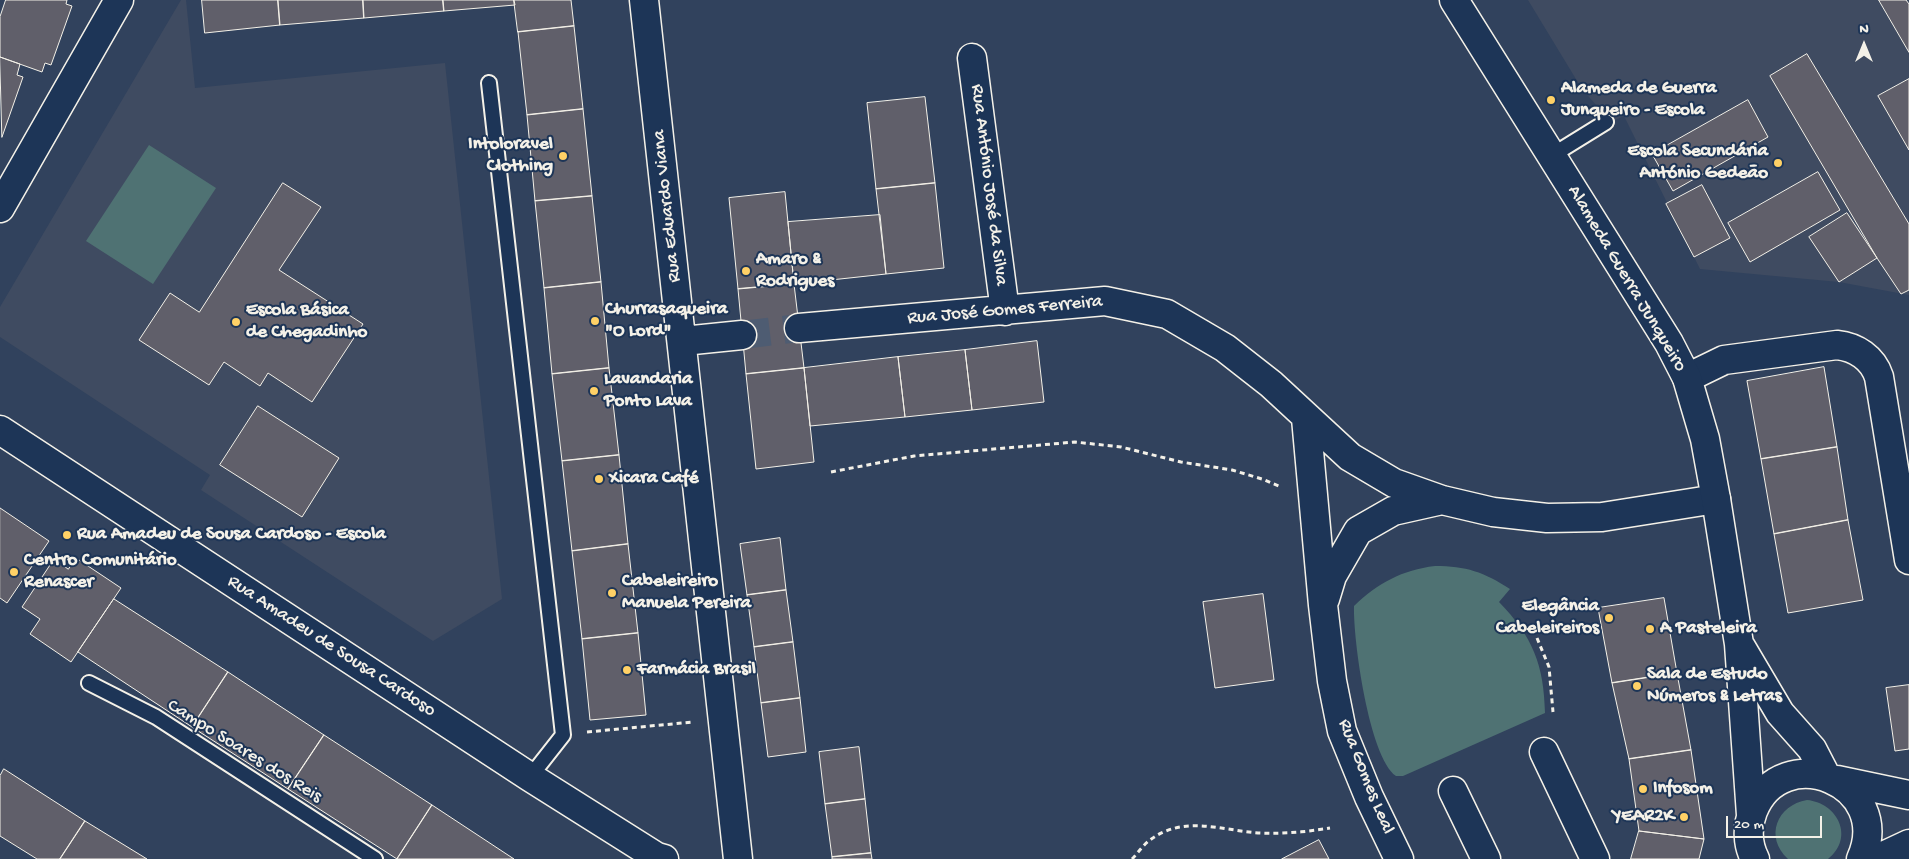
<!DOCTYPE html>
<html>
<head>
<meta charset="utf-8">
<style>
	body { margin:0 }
	#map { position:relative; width:1909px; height:859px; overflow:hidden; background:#31425d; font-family:"Gochi Hand",sans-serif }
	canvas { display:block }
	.north { position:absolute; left:1839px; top:20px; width:50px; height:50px; -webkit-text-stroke:4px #1d3557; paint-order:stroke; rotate:0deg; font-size:14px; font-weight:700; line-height:20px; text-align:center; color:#f4f1e8 }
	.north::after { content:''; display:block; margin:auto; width:18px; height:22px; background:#f4f1e8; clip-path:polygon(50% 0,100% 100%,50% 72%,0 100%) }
	.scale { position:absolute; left:1726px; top:816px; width:96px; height:22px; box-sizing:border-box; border:2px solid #f4f1e8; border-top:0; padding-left:6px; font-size:15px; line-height:18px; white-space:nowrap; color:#f4f1e8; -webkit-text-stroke:4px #1d3557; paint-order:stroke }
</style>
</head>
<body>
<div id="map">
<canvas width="1909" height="859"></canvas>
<div class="north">N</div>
<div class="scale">20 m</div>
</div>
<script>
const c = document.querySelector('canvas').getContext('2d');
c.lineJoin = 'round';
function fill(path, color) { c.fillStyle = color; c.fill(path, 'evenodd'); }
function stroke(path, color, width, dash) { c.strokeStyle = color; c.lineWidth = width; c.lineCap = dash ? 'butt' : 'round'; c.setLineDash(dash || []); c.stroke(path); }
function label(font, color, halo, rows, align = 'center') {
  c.font = font + ' "Gochi Hand",sans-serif'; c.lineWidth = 4; c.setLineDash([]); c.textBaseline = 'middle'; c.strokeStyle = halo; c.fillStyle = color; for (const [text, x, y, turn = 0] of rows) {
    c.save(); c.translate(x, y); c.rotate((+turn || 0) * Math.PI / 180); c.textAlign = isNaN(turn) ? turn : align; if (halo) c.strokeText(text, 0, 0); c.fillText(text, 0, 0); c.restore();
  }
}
fill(new Path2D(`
	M181,0H186L195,88L445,63L502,599L433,641L201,490L210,475L0,337V307Z
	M1528,0H1909V295L1839,282L1700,269L1624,116L1611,122L1582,89Z`), '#3f4b61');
fill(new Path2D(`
	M149,145L216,188L153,284L86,241Z
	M1435,566C1466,566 1484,572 1510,589L1499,602C1533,637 1544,665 1545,713L1403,776H1396C1369,757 1353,639 1354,606C1378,583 1402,570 1435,566Z
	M1807,800C1838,803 1855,838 1828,859H1788C1764,837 1777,805 1807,800Z`), '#4f7273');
const building = new Path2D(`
	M6,0H67L66,4L72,6L51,65L45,63L42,72L0,57V17Z
	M202,0H278L280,25L205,33Z
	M278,0H363L364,18L280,25Z
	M363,0H443L444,11L364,18Z
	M443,0H514L515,5L444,11Z
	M514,0H571L574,26L518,32Z
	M1879,0H1906L1909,4V52Z
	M574,26L583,109L527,115L518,32Z
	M1807,54L1909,224V290L1901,294L1877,258L1770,76Z
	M0,57L20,64L17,75L23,77L2,137Z
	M1909,79V150L1878,96Z
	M925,97L935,183L876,189L867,103Z
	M1748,100L1768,137L1673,191L1652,154Z
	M583,109L592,196L535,201L527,115Z
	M1818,172L1840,210L1750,262L1728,223Z
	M283,183L321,207L279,270L363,324L312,402L268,373L260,386L224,362L209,385L139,340L170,293L199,312Z
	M935,183L944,268L886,274L876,189Z
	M1702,185L1730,238L1694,257L1666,204Z
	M785,192L794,284L738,289L729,198Z
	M592,196L601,282L544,288L535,201Z
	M1847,213L1877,258L1839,282L1809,237Z
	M880,215L886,274L794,284L788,222Z
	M601,282L609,368L552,374L544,288Z
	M794,284L804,368L746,374L738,289Z
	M1037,341L1044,402L972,410L965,350Z
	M965,350L972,410L905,417L898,357Z
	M898,357L905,417L810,426L804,368Z
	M1824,367L1837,447L1761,459L1747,381Z
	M609,368L619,455L562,461L552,374Z
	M804,368L814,462L756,469L746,374Z
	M258,406L339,458L302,517L220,465Z
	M1837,447L1848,520L1774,534L1761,459Z
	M619,455L628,544L572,551L562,461Z
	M0,508L49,541L7,603L0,598Z
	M1848,520L1863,600L1788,613L1774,534Z
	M780,538L786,590L747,595L740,544Z
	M628,544L638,633L582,639L572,551Z
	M76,558L121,588L71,662L30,634L40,619L22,607L54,559L68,569Z
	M786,590L793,642L754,647L747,595Z
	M1263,594L1274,680L1215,688L1203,602Z
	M1664,598L1677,673L1612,683L1598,608Z
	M114,599L228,672L192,727L78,652Z
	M638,633L646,715L590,720L582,639Z
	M793,642L800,698L761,703L754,647Z
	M228,672L324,735L288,789L192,727Z
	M1677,673L1691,750L1629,759L1612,683Z
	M1909,685V749L1895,751L1886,688Z
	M800,698L806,752L768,757L761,703Z
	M324,735L432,805L397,859L288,789Z
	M859,747L865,799L825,804L819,752Z
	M1691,750L1704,839L1639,831L1629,759Z
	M4,769L85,821L60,859H37L0,836V776Z
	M865,799L871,853L832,857L825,804Z
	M432,805L514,859H397Z
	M85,821L147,859H60Z
	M1639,831L1704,839L1699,859H1631Z
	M1319,840L1329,859H1282Z
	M871,853L872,859H832V857Z`);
fill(building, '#605f6a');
stroke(building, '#f4f1e8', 1);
stroke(new Path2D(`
	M742,335L799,328`), '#4e5c72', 28, [28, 14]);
const service = new Path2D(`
	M489,83L563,735L530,777
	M1551,156L1606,122
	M89,683L156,717L375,859`);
const minor = new Path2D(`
	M644,0L738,859
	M972,58L1005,311
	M0,208L119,0
	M799,328L1105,301L1167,314L1225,348L1271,384L1350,457L1394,483L1442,500L1493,512L1547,518L1602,517L1716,499
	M683,341L742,335
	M1687,378L1724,360L1837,345C1856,347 1873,358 1879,377L1909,560
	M1306,418L1323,605L1332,681L1342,731L1369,797L1399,859
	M0,430L530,777L657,857L664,859
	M1325,599L1332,576L1358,531L1393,511L1442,500
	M1544,752L1595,859
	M1453,791L1486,859`);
const tertiary = new Path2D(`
	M1454,0L1669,343L1687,378L1705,439L1716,499L1739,644L1751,815
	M1741,647L1780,713L1812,749L1826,776
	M1837,780L1909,795
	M1755,859C1747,844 1747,826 1753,811C1782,738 1895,783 1861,859
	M1877,859L1909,844`);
stroke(service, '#f4f1e8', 18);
stroke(minor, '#f4f1e8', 31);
stroke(tertiary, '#f4f1e8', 31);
stroke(new Path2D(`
	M831,472L914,456L1075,442L1121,447L1181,462L1232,470L1262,479L1281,487
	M1537,638L1549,667L1553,712
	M587,732L693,722
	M1132,859C1138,853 1143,845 1150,840C1183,815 1221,830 1258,833C1283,834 1306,832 1330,828`), '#f4f1e8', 3, [5, 4]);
stroke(service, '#1d3557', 14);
stroke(minor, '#1d3557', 28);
stroke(tertiary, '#1d3557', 28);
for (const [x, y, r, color] of [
	[1551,100,5,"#ffd166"],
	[563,156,5,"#ffd166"],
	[1778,163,5,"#ffd166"],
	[746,271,5,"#ffd166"],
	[595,321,5,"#ffd166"],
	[236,322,5,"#ffd166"],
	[594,391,5,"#ffd166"],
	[599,479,5,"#ffd166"],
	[67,535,5,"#ffd166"],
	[14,572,5,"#ffd166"],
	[612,593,5,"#ffd166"],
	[1609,618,5,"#ffd166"],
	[1650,629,5,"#ffd166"],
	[627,670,5,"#ffd166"],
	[1637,686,5,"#ffd166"],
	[1643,789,5,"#ffd166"],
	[1684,817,5,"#ffd166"]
]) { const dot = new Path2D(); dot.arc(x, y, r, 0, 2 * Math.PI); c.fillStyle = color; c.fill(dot); stroke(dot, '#1d3557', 2); }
label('bold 19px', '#f4f1e8', '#1d3557', [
	["Alameda de Guerra",1561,89],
	["Junqueiro - Escola",1561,111],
	["Intoloravel",553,145,"right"],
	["Clothing",553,167,"right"],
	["Escola Secundária",1768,152,"right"],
	["António Gedeão",1768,174,"right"],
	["Amaro &",756,260],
	["Rodrigues",756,282],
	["Churrasaqueira",605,310],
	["\"O Lord\"",605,332],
	["Escola Básica",246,311],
	["de Chegadinho",246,333],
	["Lavandaria",604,380],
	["Ponto Lava",604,402],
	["Xicara Café",609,479],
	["Rua Amadeu de Sousa Cardoso - Escola",77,535],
	["Centro Comunitário",24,561],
	["Renascer",24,583],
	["Cabeleireiro",622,582],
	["Manuela Pereira",622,604],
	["Elegância",1599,607,"right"],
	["Cabeleireiros",1599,629,"right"],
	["A Pasteleira",1660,629],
	["Farmácia Brasil",637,670],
	["Sala de Estudo",1647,675],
	["Números & Letras",1647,697],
	["Infosom",1653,789],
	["YEAR2K",1674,817,"right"]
], 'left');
label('19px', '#f4f1e8', '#1d3557', [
	["Rua António José da Silva",988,185,83],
	["Rua Eduardo Viana",668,206,-96],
	["Alameda Guerra Junqueiro",1626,279,59],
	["Rua José Gomes Ferreira",1005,311,-5],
	["Rua Amadeu de Sousa Cardoso",331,647,33],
	["Campo Soares dos Reis",244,752,32],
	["Rua Gomes Leal",1365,777,68]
]);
</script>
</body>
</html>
